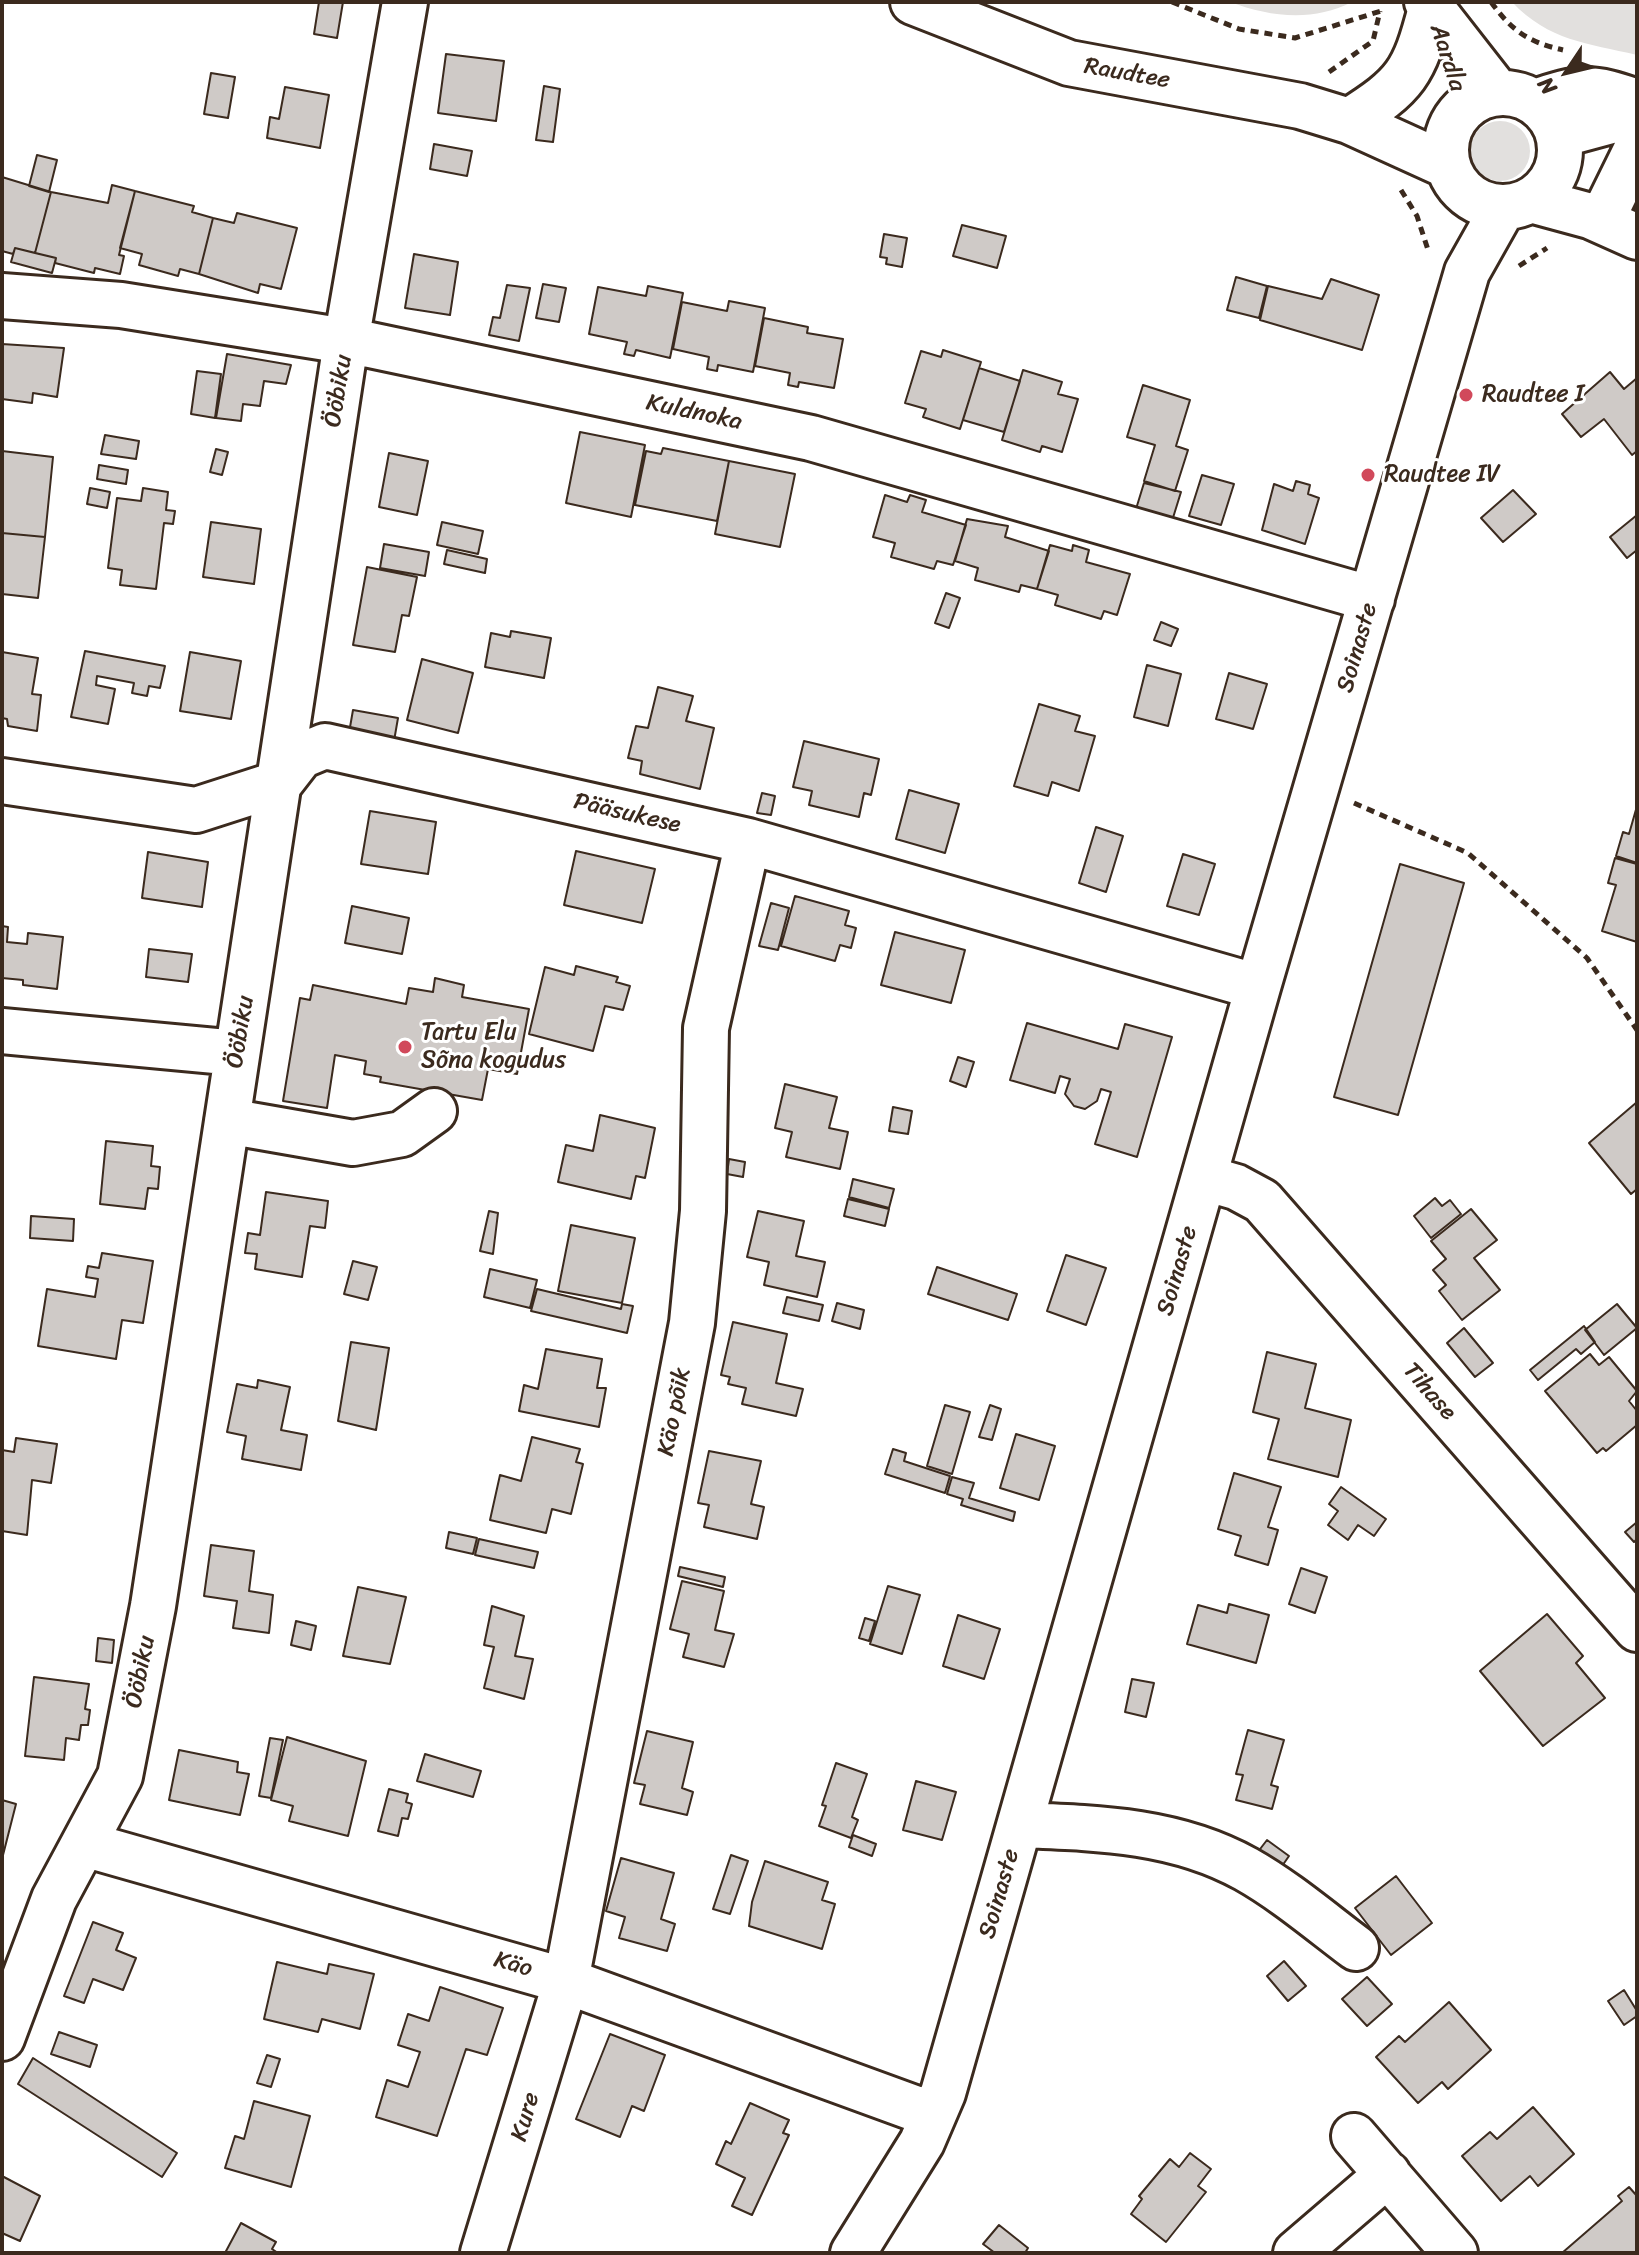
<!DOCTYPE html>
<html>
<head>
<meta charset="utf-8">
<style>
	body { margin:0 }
	#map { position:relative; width:1639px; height:2255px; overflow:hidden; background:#fff; font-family:Sriracha,sans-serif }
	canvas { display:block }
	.frame { position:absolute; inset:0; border:4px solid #3b2a1e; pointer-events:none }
	.north { position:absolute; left:1527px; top:32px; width:80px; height:80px; -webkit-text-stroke:6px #fff; paint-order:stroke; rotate:235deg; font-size:22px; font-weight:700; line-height:32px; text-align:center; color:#3b2a1e }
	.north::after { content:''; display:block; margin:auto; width:28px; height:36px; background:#3b2a1e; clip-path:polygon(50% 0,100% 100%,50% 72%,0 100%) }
</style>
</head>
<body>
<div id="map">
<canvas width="1639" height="2255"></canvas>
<div class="frame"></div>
<div class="north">N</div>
</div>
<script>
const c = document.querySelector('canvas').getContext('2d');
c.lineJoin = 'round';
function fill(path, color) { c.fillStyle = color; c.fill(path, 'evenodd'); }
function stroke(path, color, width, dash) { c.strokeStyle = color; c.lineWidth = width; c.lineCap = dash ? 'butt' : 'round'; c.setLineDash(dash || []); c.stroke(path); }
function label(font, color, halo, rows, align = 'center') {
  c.font = font + ' Sriracha,sans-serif'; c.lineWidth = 6; c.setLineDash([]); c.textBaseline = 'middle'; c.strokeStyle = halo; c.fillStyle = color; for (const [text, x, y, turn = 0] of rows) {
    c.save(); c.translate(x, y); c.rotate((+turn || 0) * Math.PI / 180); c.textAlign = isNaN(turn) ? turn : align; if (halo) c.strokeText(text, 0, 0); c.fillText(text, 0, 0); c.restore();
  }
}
fill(new Path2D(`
	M1230,2H1352C1313,22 1270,17 1230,2Z
	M1512,2H1637V55C1587,43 1549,41 1512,2Z
	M1470 151a30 30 0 1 1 60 0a30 30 0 1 1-60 0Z`), '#e2e0de');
const building = new Path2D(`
	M319,2H343L337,38L314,34Z
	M446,54L504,61L496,121L438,113Z
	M211,73L235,77L228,118L204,114Z
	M544,86L560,89L553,142L536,140Z
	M285,87L329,95L320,148L267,138L270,117L279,119Z
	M434,144L472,151L467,176L430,169Z
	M37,155L57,160L49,192L29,186Z
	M2,177L51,192L35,253L15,248L13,254L2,251Z
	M112,185L135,191L119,255L124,256L120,274L95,268L94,273L55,263L56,258L35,253L51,192L108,203Z
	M135,191L194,206L192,212L213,218L199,274L180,269L178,276L139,265L142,254L120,248Z
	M237,213L297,228L281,289L260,284L258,293L199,274L213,218L234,223Z
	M962,225L1006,236L997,268L953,256Z
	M884,234L907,238L902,267L886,264L887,258L880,257Z
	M15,248L56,258L52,273L11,262Z
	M414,254L458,262L450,315L405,308Z
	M1236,277L1267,286L1259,318L1227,310Z
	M1331,279L1379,295L1362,350L1260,320L1268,286L1322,299Z
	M543,284L566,288L559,322L536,318Z
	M507,285L530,288L519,341L489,335L493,317L500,318Z
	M648,286L683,293L670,358L636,350L634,356L624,354L627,342L589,334L598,287L646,296Z
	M729,301L765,308L753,372L718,365L717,371L707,369L709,357L673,349L682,302L727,311Z
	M764,318L808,327L807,333L843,339L834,388L799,382L798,387L788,385L790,373L755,366Z
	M2,344L64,348L57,397L33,393L32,403L2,399Z
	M943,350L981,362L960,429L923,417L926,409L905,403L921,351L941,357Z
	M227,354L291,365L286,384L264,381L260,406L243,404L241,421L216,418Z
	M979,368L1020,381L1004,432L963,420Z
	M1023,370L1062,382L1058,394L1078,399L1062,452L1042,446L1040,452L1002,440Z
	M197,371L221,374L215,418L191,414Z
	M1610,372L1624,389L1637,378V451L1632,455L1604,419L1581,437L1562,414Z
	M1143,385L1190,400L1176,446L1188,450L1175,491L1144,481L1155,445L1127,437Z
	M580,432L645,445L631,517L566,503Z
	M105,435L139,441L136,459L101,454Z
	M663,448L729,461L717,521L635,505L646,451L661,454Z
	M216,449L228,452L222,475L210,472Z
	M2,451L53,457L45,537L2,533Z
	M389,453L428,461L417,515L379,507Z
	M729,461L795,474L780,547L715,534Z
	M99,465L128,470L126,484L97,479Z
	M1202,475L1234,484L1221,525L1189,516Z
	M1296,481L1310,485L1308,494L1319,498L1305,544L1262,530L1274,484L1293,491Z
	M1144,483L1181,492L1172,521L1136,509Z
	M90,488L110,492L107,508L87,504Z
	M143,488L168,492L166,510L175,511L173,524L164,523L156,589L120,585L122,570L108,568L117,498L141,501Z
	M1513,490L1536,514L1503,542L1481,518Z
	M885,495L907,502L910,495L926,500L922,512L966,525L953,565L937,561L934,569L891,557L895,543L873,537Z
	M1637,515V550L1627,558L1610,537Z
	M967,519L1008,526L1005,537L1049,551L1037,589L1021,585L1019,592L975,580L978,568L955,561Z
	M211,522L261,529L254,584L203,577Z
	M442,522L483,531L478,554L437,545Z
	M2,533L45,537L38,598L2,594Z
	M384,544L429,552L425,576L380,568Z
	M1050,545L1072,551L1073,545L1089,550L1086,562L1130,574L1117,615L1104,611L1101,619L1055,605L1058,595L1037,589Z
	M447,550L487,559L485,573L444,564Z
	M367,567L417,577L409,616L402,615L395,652L353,645Z
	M946,593L960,598L949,628L935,623Z
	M1161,622L1178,629L1171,646L1154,640Z
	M511,631L551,638L544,678L485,667L491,633L510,637Z
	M85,651L165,666L160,688L149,686L147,696L132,693L134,683L97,676L96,685L115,689L108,724L71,717Z
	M2,652L38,658L32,694L41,695L37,731L8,726L7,719L2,718Z
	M190,652L241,661L231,719L180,711Z
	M422,659L473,673L458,733L407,720Z
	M1147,665L1181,674L1168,726L1134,717Z
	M1229,673L1267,684L1253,729L1216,719Z
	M658,687L693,696L686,721L714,728L700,789L640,774L642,761L628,758L636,726L648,728Z
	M1039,704L1080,716L1075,731L1095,736L1079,791L1052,782L1048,796L1014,786Z
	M353,710L398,718L394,741L349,733Z
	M804,741L879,759L871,795L864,793L859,817L809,805L812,791L793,787Z
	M909,790L959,804L945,853L896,839Z
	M762,793L775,796L771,815L757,813Z
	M1637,806V863L1616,856L1623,832L1629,834Z
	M370,811L436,822L428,874L361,864Z
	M1096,827L1123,836L1106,892L1079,883Z
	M576,851L655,869L642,923L564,905Z
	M148,852L208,862L202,907L142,898Z
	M1183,854L1215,864L1199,915L1167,906Z
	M1615,858L1637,864V942L1602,931L1616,885L1608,883Z
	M1400,864L1464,883L1398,1115L1334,1097Z
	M795,896L849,911L845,925L856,928L851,948L840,945L835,961L781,946Z
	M771,903L789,908L778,950L759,946Z
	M352,906L409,918L402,954L345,943Z
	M2,926L8,927L7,942L27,944L28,933L63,937L57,989L23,985V980L2,978Z
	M895,932L965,950L951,1003L881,985Z
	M149,949L192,954L188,982L146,977Z
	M576,966L618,977L616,982L630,986L623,1010L605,1006L593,1051L529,1034L545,967L574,975Z
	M435,978L464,985L462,997L529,1009L517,1074L488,1069L482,1100L380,1082L381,1077L364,1074L366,1061L335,1055L327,1108L283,1101L300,998L310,1000L313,985L406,1004L409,988L433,992Z
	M1027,1023L1118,1049L1125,1024L1172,1037L1137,1157L1095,1144L1111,1092L1101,1089L1097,1101L1085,1109L1074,1106L1065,1094L1070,1079L1060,1076L1055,1093L1010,1080Z
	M958,1057L974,1062L966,1087L950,1081Z
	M785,1084L837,1097L829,1128L848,1132L840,1169L786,1157L792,1132L775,1128Z
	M1637,1102V1189L1631,1194L1589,1143Z
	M893,1107L912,1111L908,1134L889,1131Z
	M600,1115L655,1128L645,1178L636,1176L631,1199L558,1182L566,1145L593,1151Z
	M106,1141L153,1146L151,1166L160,1167L158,1189L148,1188L145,1209L100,1204Z
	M729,1159L745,1162L743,1177L727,1174Z
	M853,1179L894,1189L889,1208L849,1197Z
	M266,1192L328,1201L325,1228L310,1226L302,1277L255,1269L257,1254L245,1253L248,1233L260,1235Z
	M1435,1198L1442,1206L1450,1200L1461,1214L1431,1238L1414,1216Z
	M848,1199L889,1209L885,1226L844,1216Z
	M1471,1209L1497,1240L1474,1258L1500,1290L1462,1320L1439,1291L1446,1285L1433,1270L1446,1259L1431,1241Z
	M489,1211L498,1213L493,1254L480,1251Z
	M758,1211L804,1221L796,1256L825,1262L817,1297L764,1285L769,1262L747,1257Z
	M31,1216L74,1219L73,1241L30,1238Z
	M571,1225L635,1238L622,1303L558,1291Z
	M102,1253L153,1261L143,1323L122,1320L116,1359L38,1346L47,1289L95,1297L98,1279L86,1277L88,1266L99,1268Z
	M1066,1255L1106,1268L1086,1325L1047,1311Z
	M353,1261L377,1267L368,1300L344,1294Z
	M937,1267L1017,1294L1008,1320L928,1294Z
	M490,1269L537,1280L530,1308L484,1297Z
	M537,1289L621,1309L622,1304L633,1306L627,1333L531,1311Z
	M787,1297L823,1305L819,1321L783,1313Z
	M837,1303L864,1310L860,1329L832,1321Z
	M1617,1304L1637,1328L1604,1355L1585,1330Z
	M733,1322L787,1334L776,1383L803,1389L796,1416L742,1404L746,1388L728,1384L730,1377L721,1375Z
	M1584,1326L1595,1342L1581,1354L1576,1349L1538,1380L1530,1370Z
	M1464,1328L1493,1363L1475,1377L1447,1343Z
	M351,1342L389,1348L376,1430L338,1421Z
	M546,1349L602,1359L597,1388H606L599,1427L519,1411L524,1385L538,1389Z
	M1267,1352L1316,1364L1305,1408L1351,1420L1338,1477L1268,1459L1279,1419L1253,1412Z
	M1590,1354L1599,1365L1609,1357L1637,1391L1629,1401L1637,1411V1425L1606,1451L1603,1448L1597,1453L1545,1391Z
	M258,1380L290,1387L281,1430L307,1435L301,1470L242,1459L246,1436L227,1432L237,1384L257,1388Z
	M945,1405L970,1412L952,1474L927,1466Z
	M990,1405L1001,1409L992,1440L979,1437Z
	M1016,1434L1055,1446L1039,1500L1000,1488Z
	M532,1437L580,1449L576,1462L583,1464L571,1514L552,1509L546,1533L490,1520L500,1475L521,1481Z
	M16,1438L57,1444L51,1483L32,1480L27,1535L2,1531V1450L14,1452Z
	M893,1449L906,1453L904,1461L950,1476L945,1493L885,1474Z
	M709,1451L761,1461L751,1504L764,1507L757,1539L704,1527L709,1505L698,1503Z
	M1234,1473L1281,1487L1268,1527L1278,1530L1268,1565L1235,1555L1241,1536L1218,1529Z
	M952,1477L974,1483L969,1498L1015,1512L1013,1521L961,1505L963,1499L947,1494Z
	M1341,1487L1386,1519L1374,1536L1358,1525L1348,1540L1328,1525L1338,1511L1329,1504Z
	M1637,1522V1539L1634,1542L1625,1532Z
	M449,1532L477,1538L473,1554L446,1548Z
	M479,1539L538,1552L534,1568L475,1555Z
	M211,1545L254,1551L249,1591L273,1595L269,1633L233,1628L237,1601L204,1596Z
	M680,1567L725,1577L723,1587L678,1576Z
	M1301,1568L1327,1577L1315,1613L1289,1604Z
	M682,1581L724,1591L715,1630L734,1634L724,1667L683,1657L689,1634L670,1629Z
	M888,1586L920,1595L902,1654L870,1644Z
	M358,1587L406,1597L390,1664L343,1656Z
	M1229,1604L1269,1615L1256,1663L1187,1644L1198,1605L1227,1613Z
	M492,1606L524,1616L515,1656L533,1659L524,1699L484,1688L494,1647L484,1645Z
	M1547,1614L1583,1656L1576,1663L1605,1698L1543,1746L1480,1671Z
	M958,1615L1000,1629L984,1679L943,1666Z
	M865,1618L875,1621L869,1641L859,1638Z
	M296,1621L316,1626L311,1650L291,1645Z
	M98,1638L114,1640L112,1663L96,1661Z
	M34,1677L89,1684L85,1709L90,1710L88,1725H81L79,1740L66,1738L64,1760L25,1756Z
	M1132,1679L1154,1683L1146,1717L1125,1712Z
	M1248,1730L1284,1740L1271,1785L1278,1787L1272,1809L1236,1800L1243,1775L1236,1774Z
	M647,1731L693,1742L682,1788L693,1792L687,1815L640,1804L645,1785L634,1783Z
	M287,1737L366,1761L348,1836L289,1821L293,1806L271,1800Z
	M270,1738L283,1740L271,1798L259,1796Z
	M179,1750L238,1762L237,1772L249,1774L240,1815L169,1800Z
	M425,1754L481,1771L473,1797L417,1781Z
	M836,1763L867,1774L852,1817L858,1820L851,1838L819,1826L826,1806L822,1805Z
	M916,1781L956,1792L942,1840L903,1830Z
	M389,1789L408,1794L406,1802L412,1804L408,1819L402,1818L398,1836L378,1831Z
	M2,1800L16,1804L2,1859Z
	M853,1835L876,1844L872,1856L849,1847Z
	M1267,1840L1289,1856L1280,1869L1257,1853Z
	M731,1855L748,1861L730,1914L713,1909Z
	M621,1858L674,1873L661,1919L675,1924L667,1951L619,1938L625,1917L606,1911Z
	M765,1861L828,1882L822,1900L835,1904L822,1949L749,1926L752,1902Z
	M1396,1876L1432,1923L1391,1955L1355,1908Z
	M93,1922L123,1933L116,1950L136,1958L123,1990L93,1979L84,2003L64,1996Z
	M1284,1961L1306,1986L1288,2001L1267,1976Z
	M277,1962L327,1974L329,1964L374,1974L360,2029L322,2019L318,2032L264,2019Z
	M1367,1977L1392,2004L1367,2026L1342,1999Z
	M440,1987L503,2008L487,2055L466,2049L437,2136L376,2117L387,2080L408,2087L420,2052L398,2045L408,2014L429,2021Z
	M1624,1990L1637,2011V2016L1624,2025L1608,2001Z
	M1449,2002L1491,2050L1448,2089L1442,2082L1418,2103L1376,2057L1399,2036L1405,2042Z
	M59,2032L97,2045L90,2067L51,2054Z
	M610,2034L665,2055L644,2111L632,2106L620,2137L576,2119Z
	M267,2055L280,2059L271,2087L257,2083Z
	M33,2058L177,2153L162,2177L18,2084Z
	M254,2101L310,2116L291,2187L225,2168L235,2136L244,2139Z
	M750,2103L789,2120L783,2133L789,2135L752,2215L732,2206L745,2178L716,2164L726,2141L731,2144Z
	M1533,2107L1574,2154L1538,2186L1530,2176L1501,2201L1462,2156L1490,2132L1497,2139Z
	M1190,2153L1211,2169L1198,2186L1206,2192L1166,2242L1131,2214L1142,2199L1139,2196L1170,2159L1179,2167Z
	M2,2176L40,2196L20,2241L2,2233Z
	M1629,2187L1637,2196V2253H1562L1622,2201L1618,2196Z
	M241,2223L276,2242L272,2249L278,2253H225Z
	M999,2225L1028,2248L1025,2253H995L983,2244Z`);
fill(building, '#cfcac7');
stroke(building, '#3b2a1e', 2);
const minor = new Path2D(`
	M913,2L1069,63L1300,106L1349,121L1448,166
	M1427,2L1498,93
	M1446 150a57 57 0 1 1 114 0a57 57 0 1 1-114 0Z
	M1535,102C1580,86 1592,86 1637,102
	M1349,121C1406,85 1414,74 1431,8
	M1559,135L1637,114
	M1531,200L1590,216L1637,237
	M1609,205L1637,148
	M2,296L121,305L370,345L811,438L1372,599
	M2,781L196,810L280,783L301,756L325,746L748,841L1258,987
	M2,1031L237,1053
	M227,1121L353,1143L402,1134L434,1111
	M1205,1178L1236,1187L1262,1201L1637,1629
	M1020,1825C1098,1828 1176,1830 1246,1869C1285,1891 1320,1921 1356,1948
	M84,1844L566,1981L933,2115
	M2,2038L54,1899L120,1776L153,1606L346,342L405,2
	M1354,2136L1455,2253
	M483,2253L566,1981L692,1323L703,1211L706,1028L748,841
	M853,2253L922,2142L943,2093L1258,987L1467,272L1503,208
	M1296,2253L1388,2174`);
stroke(minor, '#3b2a1e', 50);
stroke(new Path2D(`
	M1172,2L1239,29L1295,38L1381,11
	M1491,2C1512,31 1528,42 1563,50
	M1329,72L1373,41L1380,11
	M1401,190L1417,216L1429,253
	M1519,266L1547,248
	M1354,803L1468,853L1587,958L1637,1030`), '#3b2a1e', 5, [8, 6]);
stroke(minor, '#fff', 44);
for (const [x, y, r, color] of [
	[1466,395,8,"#d1495b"],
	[1368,475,8,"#d1495b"],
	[405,1047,8,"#d1495b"]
]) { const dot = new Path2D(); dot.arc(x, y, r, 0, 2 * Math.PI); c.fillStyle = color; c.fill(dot); stroke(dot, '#fff', 3); }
label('24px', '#3b2a1e', '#fff', [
	["Aardla",1447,58,72],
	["Raudtee",1127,74,10],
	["Ööbiku",339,391,-81],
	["Kuldnoka",694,413,12],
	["Soinaste",1358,648,-74],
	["Pääsukese",627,814,13],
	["Ööbiku",241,1032,-81],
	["Soinaste",1178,1271,-74],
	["Tihase",1429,1392,49],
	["Käo põik",675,1412,-79],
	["Ööbiku",141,1672,-79],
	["Soinaste",1000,1894,-74],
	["Käo",513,1965,16],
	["Kure",526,2117,-74]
]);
label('24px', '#3b2a1e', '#fff', [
	["Raudtee I",1482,395],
	["Raudtee IV",1384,475],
	["Tartu Elu",421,1033],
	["Sõna kogudus",421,1061]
], 'left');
</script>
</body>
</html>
